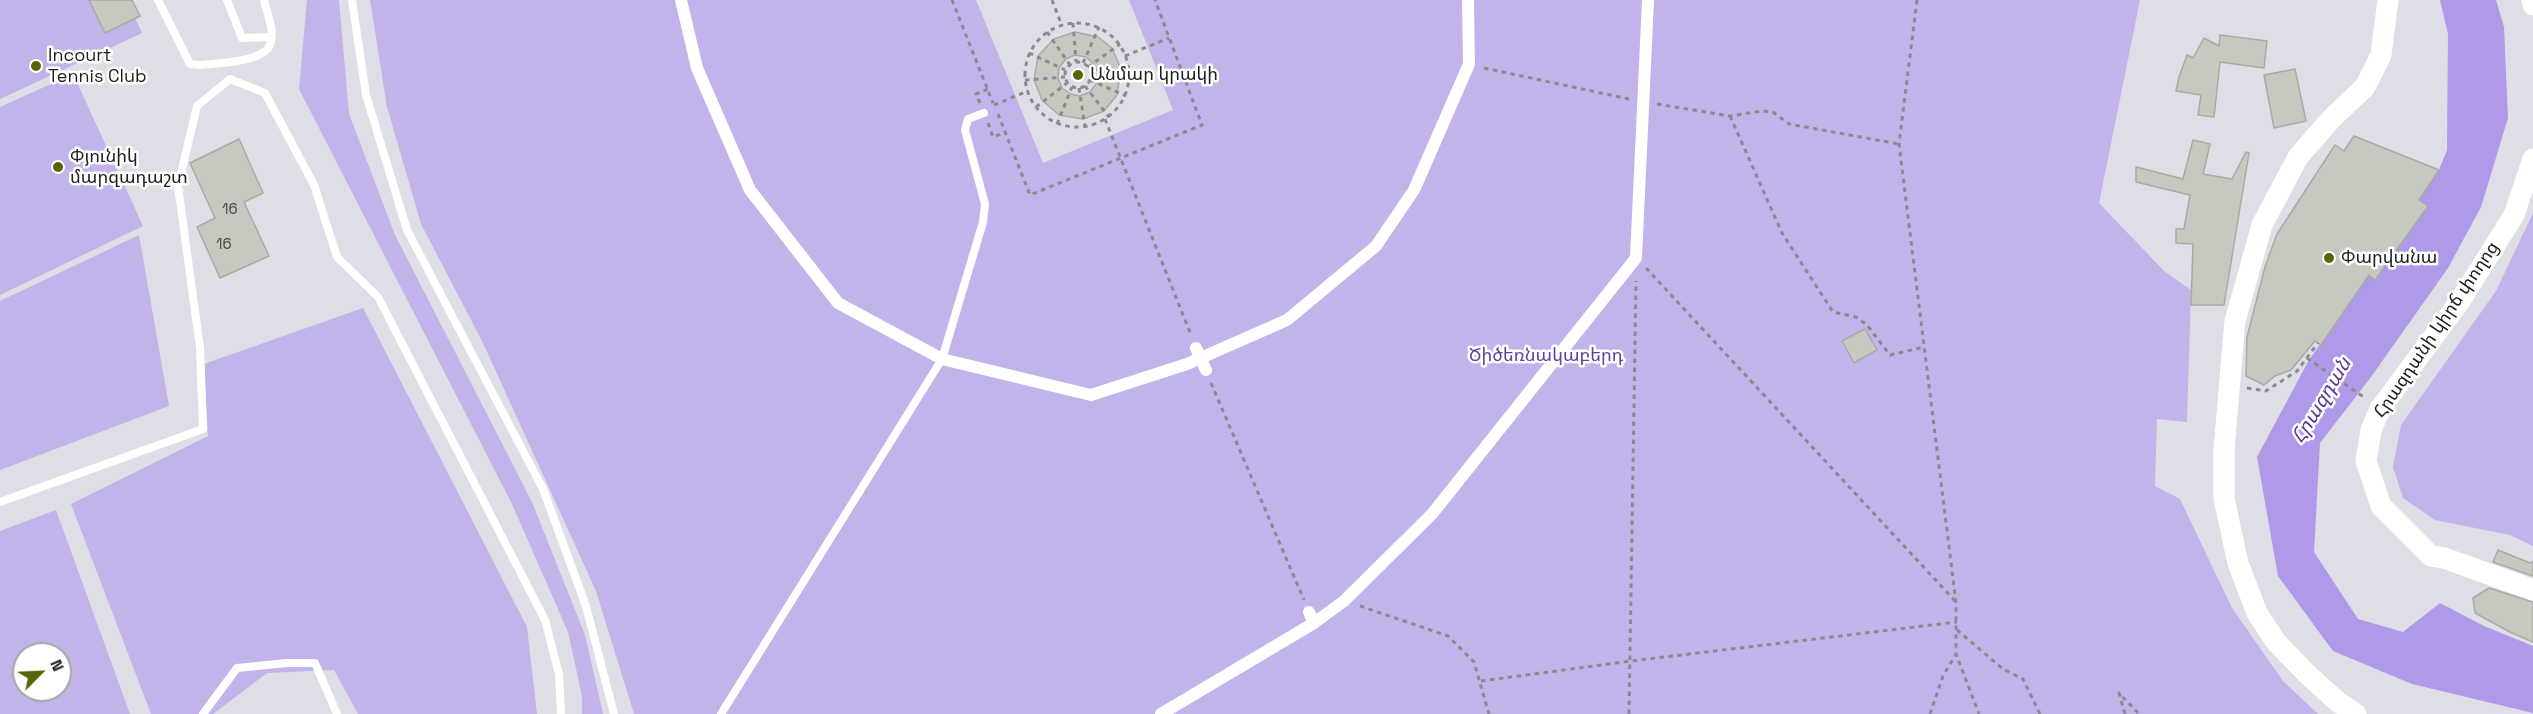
<!DOCTYPE html>
<html>
<head>
<meta charset="utf-8">
<style>
	body { margin:0 }
	#map { position:relative; width:2533px; height:714px; overflow:hidden; background:#dfdde5; font-family:"Space Grotesk",sans-serif }
	canvas { display:block }
	.north { position:absolute; left:12px; top:642px; width:60px; height:60px; box-sizing:border-box; background:#fff; border:2px solid #a5a5a6; border-radius:50%; rotate:66deg; font-size:16px; font-weight:700; line-height:24px; text-align:center; color:#1e1d20 }
	.north::after { content:''; display:block; margin:auto; width:21px; height:27px; background:#596404; clip-path:polygon(50% 0,100% 100%,50% 72%,0 100%) }
</style>
</head>
<body>
<div id="map">
<canvas width="2533" height="714"></canvas>
<div class="north">N</div>
</div>
<script>
const c = document.querySelector('canvas').getContext('2d');
c.lineJoin = 'round';
function fill(path, color) { c.fillStyle = color; c.fill(path, 'evenodd'); }
function stroke(path, color, width, dash) { c.strokeStyle = color; c.lineWidth = width; c.lineCap = dash ? 'butt' : 'round'; c.setLineDash(dash || []); c.stroke(path); }
function label(font, color, halo, rows, align = 'center') {
  c.font = font + ' "Space Grotesk","Noto Sans Armenian",sans-serif'; c.lineWidth = 5; c.setLineDash([]); c.textBaseline = 'middle'; c.strokeStyle = halo; c.fillStyle = color; for (const [text, x, y, turn = 0] of rows) {
    c.save(); c.translate(x, y); c.rotate((+turn || 0) * Math.PI / 180); c.textAlign = isNaN(turn) ? turn : align; if (halo) c.strokeText(text, 0, 0); c.fillText(text, 0, 0); c.restore();
  }
}
fill(new Path2D(`
	M0,0H127L142,33L0,99Z
	M307,0H339L349,114L395,235L532,502L585,635L603,714H582V696L568,632L512,504L299,89Z
	M370,0H976L1043,163L1173,110L1129,0H2140L2099,203L2164,271L2191,290L2187,422L2157,419L2155,486L2180,499L2232,608L2283,681L2318,714H634L596,591L483,343L421,224L387,107Z
	M73,74L143,226L0,295V107Z
	M2533,213V546L2510,535L2435,520L2403,498L2393,467L2401,425L2496,291Z
	M139,235L169,406L0,470V301Z
	M363,308L527,627L537,714H358L334,670L267,673L213,714H151L71,504L208,436L204,364Z
	M56,510L130,714H0V531ZM24,654H60V690H24Z`), '#c2b3ea');
fill(new Path2D(`
	M2440,0H2496L2504,27L2508,118L2481,207L2448,268L2371,377L2320,443L2314,552L2358,619L2403,632L2440,603L2484,626L2533,646V713L2412,684L2333,651L2278,576L2257,457L2309,360L2369,275L2374,279L2419,200L2439,170L2447,150L2448,34Z`), '#b099e8');
const building = new Path2D(`
	M89,0H132L140,16L105,33Z
	M1075,32L1098,37L1112,48L1121,69L1117,95L1104,111L1083,119L1059,115L1042,100L1034,80L1038,56L1054,39ZM1075,55L1086,57L1094,64L1098,73L1096,84L1090,92L1080,96L1071,94L1062,88L1058,78L1059,68L1066,59Z
	M2220,35L2267,41L2264,68L2220,62L2214,117L2198,115L2201,95L2176,91L2179,77L2187,55L2193,58L2204,38L2219,46Z
	M2295,69L2306,121L2274,128L2264,75Z
	M2354,136L2439,170L2419,200L2428,206L2375,280L2369,275L2321,345L2315,341L2291,370L2275,376L2264,385L2246,376L2247,337L2265,267L2277,234L2335,145L2344,151Z
	M239,139L263,193L244,202L269,256L220,278L197,227L215,218L190,163Z
	M2193,140L2210,144L2203,174L2232,179L2246,152L2249,153L2224,305H2191L2193,244L2176,243V229H2184L2190,195L2136,182V167L2183,179Z
	M1865,329L1877,350L1854,363L1842,341Z
	M2498,550L2530,563L2533,561V576L2493,562Z
	M2489,588L2533,602V642L2510,632L2475,613L2473,598Z`);
fill(building, '#c7c9c1');
stroke(building, '#a9aaa3', 1.5);
stroke(new Path2D(`
	M952,0L993,103
	M1052,0L1062,26
	M1917,0L1899,144L1956,603V654L1979,714
	M1073,23L1076,62
	M1025 75a52 52 0 1 1 104 0a52 52 0 1 1-104 0Z
	M1047,32L1070,65
	M1029,53L1065,70
	M1125,56L1169,38
	M1065 75a13 13 0 1 1 26 0a13 13 0 1 1-26 0Z
	M1083,63L1099,27
	M1088,67L1120,44
	M1484,68L1629,99
	M1091,74L1130,70
	M1025,80L1065,77
	M1090,80L1126,96
	M1085,86L1109,117
	M1079,88L1085,127
	M980,103L976,94L988,89
	M1657,104L1730,116L1762,111L1773,112L1789,124L1899,144
	M994,105L1028,91
	M1036,107L1067,83
	M998,114L1030,195L1202,125L1155,0
	M1730,116L1782,233L1833,312L1856,317L1867,325L1890,355L1924,347
	M1105,119L1191,335
	M988,123L993,137L1004,133
	M1057,124L1072,87
	M1646,268L1956,602
	M2307,358L2365,398
	M1211,383L1304,600
	M2247,388L2266,391L2297,371L2318,343
	M1360,606L1448,636L1474,662L1489,714
	M1957,630L2003,669L2023,679L2040,714
	M1481,681L1631,661L1957,622
	M1629,714L1636,281
	M1930,714L1943,676L1956,654
	M2125,714L2119,693L2139,714`), '#8c8a90', 3, [4.5, 4.5]);
stroke(new Path2D(`
	M158,0L190,64L198,65C216,63 267,63 271,42C274,29 267,13 264,0
	M227,0L242,38L271,37
	M352,0L366,95L407,230L543,489L586,606L614,714
	M0,502L203,429L200,348L178,186L197,106L230,79L265,93L314,185L337,257L378,297L545,620L559,674L561,714
	M203,714L237,668L287,663H315L337,714
	M721,714L942,359L983,222L985,204L965,130L968,119L984,113`), '#fff', 8);
stroke(new Path2D(`
	M681,0L697,68L750,190L838,303L942,359L1091,395L1187,364L1287,320L1376,246L1414,190L1469,64L1468,0
	M1196,348L1206,370
	M1309,612L1314,623
	M1161,714L1314,623L1344,601L1432,514L1636,258L1648,0`), '#fff', 12);
stroke(new Path2D(`
	M2532,0L2533,5
	M2533,159L2514,215L2460,301L2380,409L2371,430L2366,461L2381,506L2431,556L2444,558L2533,590
	M2356,714L2338,702L2308,675L2276,642L2257,613L2238,563L2224,499V449L2235,321L2262,225L2298,157L2332,118L2365,87L2381,55L2388,0`), '#fff', 21);
for (const [x, y, r, color] of [
	[36,66,6,"#596404"],
	[1078,75,6,"#596404"],
	[58,167,6,"#596404"],
	[2329,258,6,"#596404"]
]) { const dot = new Path2D(); dot.arc(x, y, r, 0, 2 * Math.PI); c.fillStyle = color; c.fill(dot); stroke(dot, '#fff', 2); }
label('15px', '#484848', null, [
	["16",230,210],
	["16",224,245]
]);
label('18px', '#1e1d20', '#fff', [
	["Incourt",48,56],
	["Tennis Club",48,77],
	["Անմար կրակի",1090,75],
	["Փյունիկ",70,157],
	["մարզադաշտ",70,178],
	["Փարվանա",2341,258]
], 'left');
label('18px', '#1e1d20', '#fff', [
	["Հրազդանի կիրճ փողոց",2437,330,-56]
]);
label('18px', '#62409c', '#fff', [
	["Ծիծեռնակաբերդ",1546,356]
]);
label('italic 20px', '#5a3893', '#fff', [
	["Հրազդան",2322,401,-59]
]);
</script>
</body>
</html>
